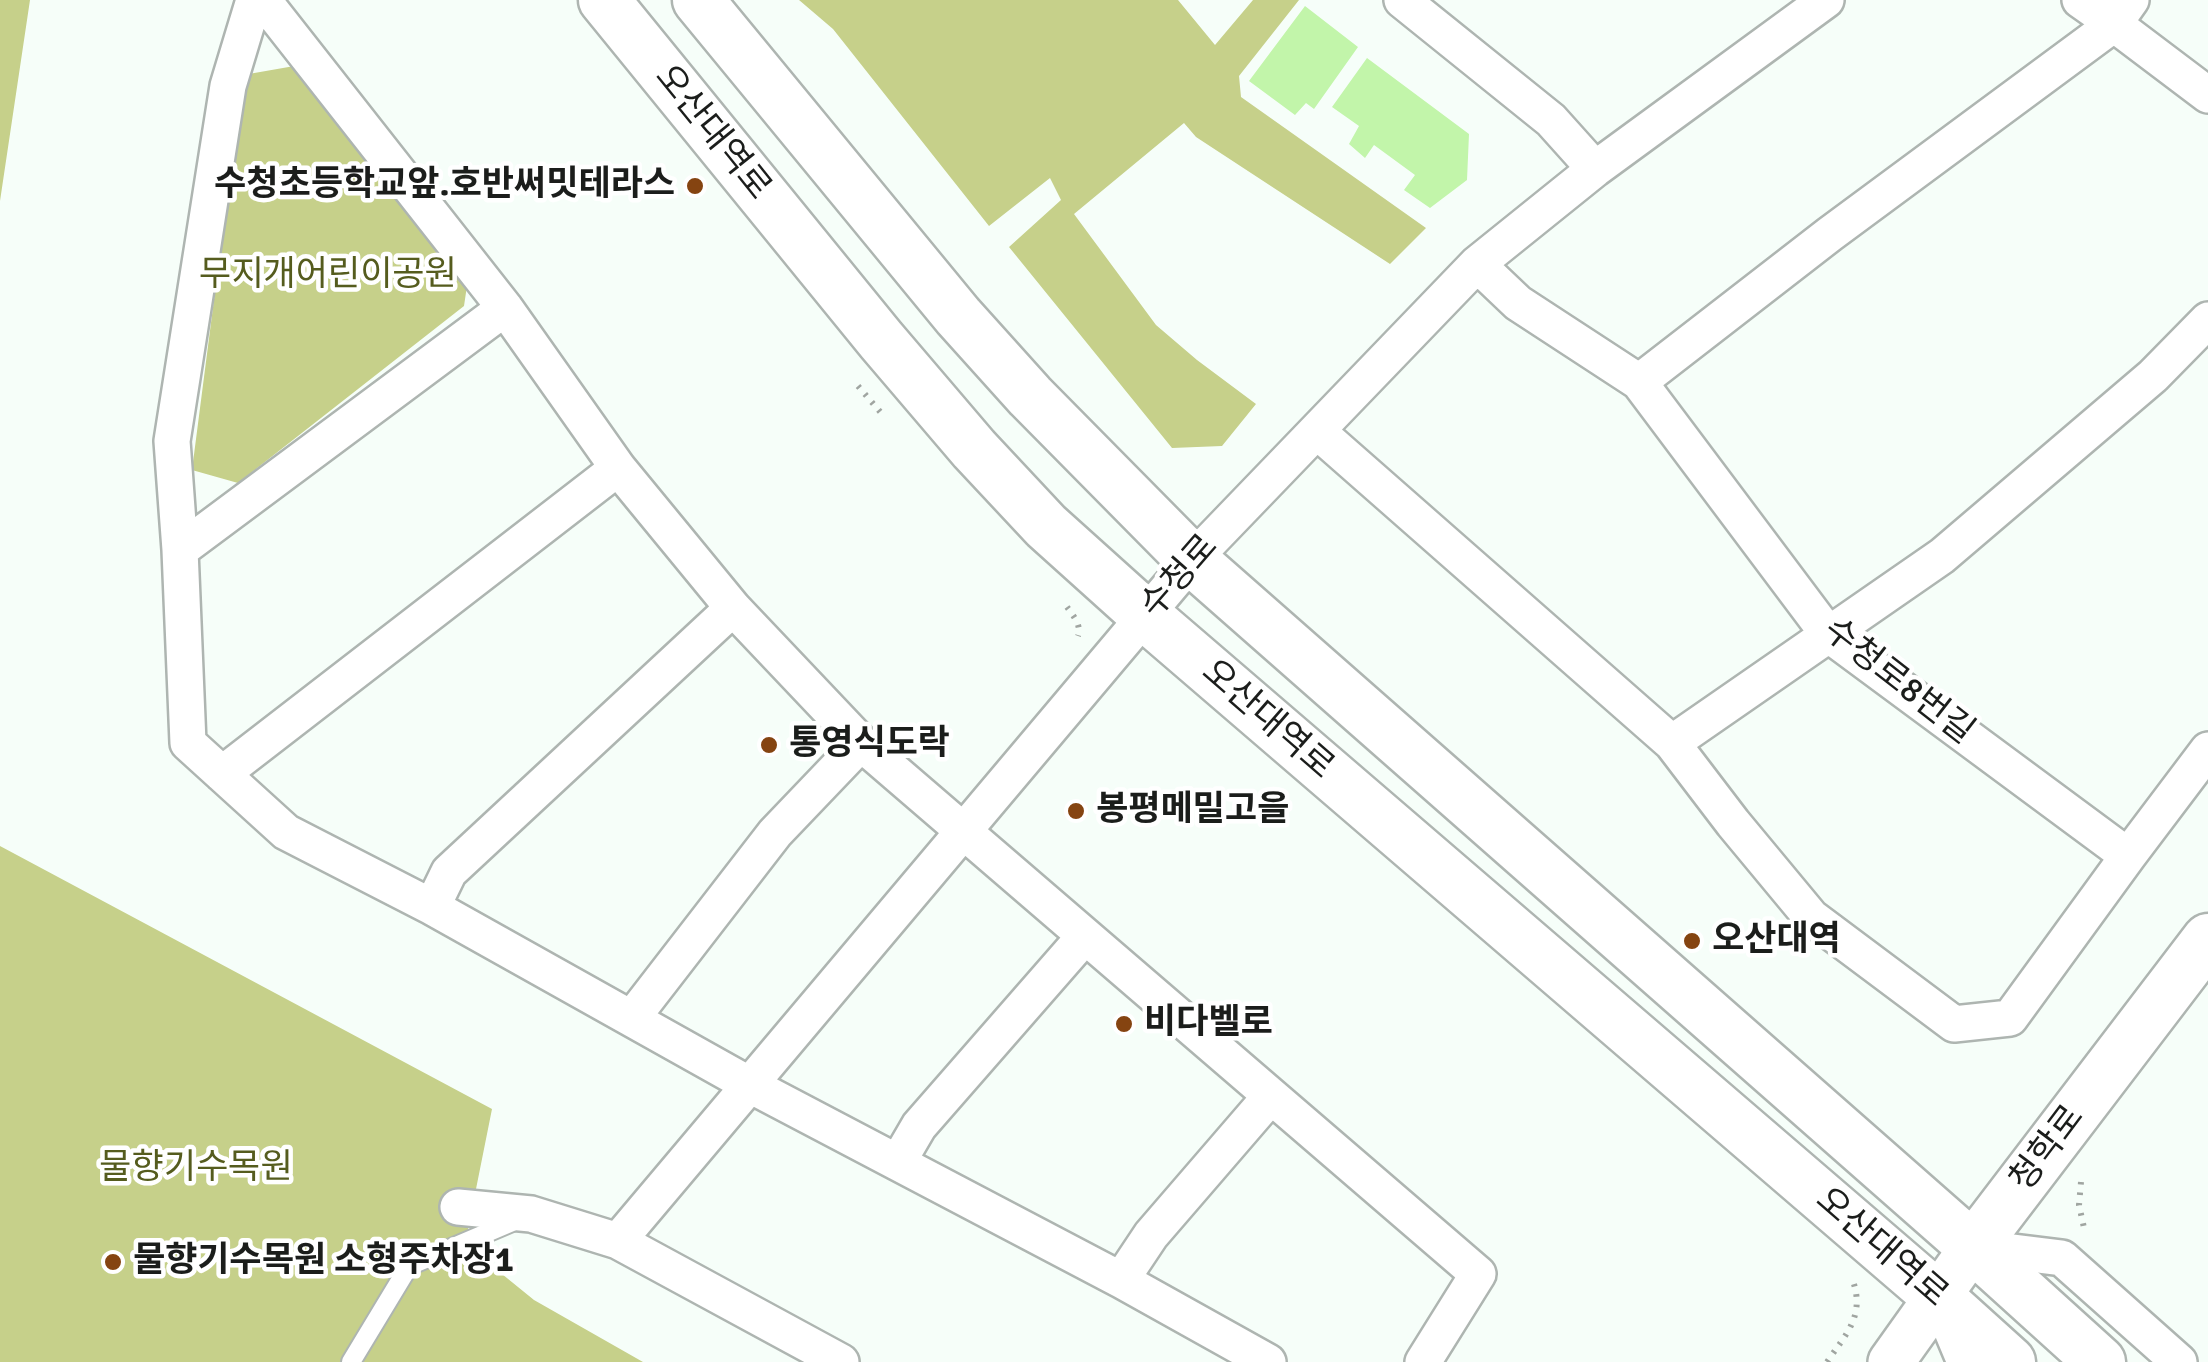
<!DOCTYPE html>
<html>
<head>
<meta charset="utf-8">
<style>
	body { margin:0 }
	canvas { display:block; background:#f6fef9 }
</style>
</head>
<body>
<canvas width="2208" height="1362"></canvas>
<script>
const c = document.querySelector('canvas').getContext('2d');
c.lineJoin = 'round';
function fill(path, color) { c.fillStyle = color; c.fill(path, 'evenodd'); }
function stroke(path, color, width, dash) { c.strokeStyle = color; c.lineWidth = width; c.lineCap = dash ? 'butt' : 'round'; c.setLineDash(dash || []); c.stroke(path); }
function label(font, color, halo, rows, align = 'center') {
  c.font = font + ' Signika,"Noto Sans KR",sans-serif'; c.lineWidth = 9; c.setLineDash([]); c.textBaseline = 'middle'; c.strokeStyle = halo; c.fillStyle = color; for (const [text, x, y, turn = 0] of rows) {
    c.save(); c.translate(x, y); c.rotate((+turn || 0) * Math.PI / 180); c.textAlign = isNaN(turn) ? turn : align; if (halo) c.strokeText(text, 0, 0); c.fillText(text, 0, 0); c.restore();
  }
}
fill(new Path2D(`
	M0,0H30L0,201Z
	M799,0H1178L1215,45L1253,0H1299L1239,76L1241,97L1426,228L1390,264L1196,137L1184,123L1074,214L1156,325L1197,360L1256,404L1222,446L1172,448L1009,247L1061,200L1050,178L989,226L833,29Z
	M300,65L468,279L464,306L238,483L192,470L243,75Z
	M0,846L492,1109L465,1244L534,1300L643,1362H0Z`), '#c6d08a');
fill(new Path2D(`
	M1305,6L1358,47L1314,109L1306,103L1295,115L1249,81Z
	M1367,58L1469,134L1467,180L1430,208L1404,190L1415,175L1374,145L1365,158L1349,144L1359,126L1332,107Z`), '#c2f5aa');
const service = new Path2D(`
	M351,1362L409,1266L517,1220`);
const minor = new Path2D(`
	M254,0L228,86L172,441L180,550L188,743L286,832L432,907L750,1085L1121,1280L1268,1362
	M263,0L505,308L618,468L733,608L861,743L1478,1274L1423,1362
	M1402,0L1551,120L1595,169
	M2080,0L2114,24L2131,0
	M1477,264L1518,303L1639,382L1828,634L2128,856L2208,750
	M1639,382L1830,234L2114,24L2208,95
	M1317,431L1672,743L1733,823L1811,917L1954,1024L2010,1018L2128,856
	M180,550L505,308
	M1672,743L1942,556L2153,376L2208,320
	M222,774L618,468
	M432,907L449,872L733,608
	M632,1018L775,833L861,743
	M898,1162L919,1126L1085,936
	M458,1207L531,1214L618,1241L841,1362
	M618,1241L1192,560L1477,264L1595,169L1826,0
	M1973,1247L2062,1258L2179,1362
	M1121,1280L1151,1235L1270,1097
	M1942,1307L1965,1362`);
const tertiary = new Path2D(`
	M1891,1362L1973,1247`);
const secondary = new Path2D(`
	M604,0L881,340L974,449L1046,526L1146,616L1938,1297L2010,1362
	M698,0L958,316L1030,396L1192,560L1973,1247L2100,1362
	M1973,1247L2208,939`);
stroke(service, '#aeb5b1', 22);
stroke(minor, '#aeb5b1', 40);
stroke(tertiary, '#aeb5b1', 50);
stroke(secondary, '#aeb5b1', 55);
stroke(new Path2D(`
	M858,386L882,414
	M1067,607C1073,615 1082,626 1078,636
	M2081,1182L2079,1205L2084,1228
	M1827,1362C1846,1334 1865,1316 1853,1281`), '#a0a5a1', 6, [2.5, 8]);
stroke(service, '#fff', 18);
stroke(minor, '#fff', 35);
stroke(tertiary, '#fff', 45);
stroke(secondary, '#fff', 50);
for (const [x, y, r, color] of [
	[695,186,10,"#854411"],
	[769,745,10,"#854411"],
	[1076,811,10,"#854411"],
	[1692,941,10,"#854411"],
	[1124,1024,10,"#854411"],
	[113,1262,10,"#854411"]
]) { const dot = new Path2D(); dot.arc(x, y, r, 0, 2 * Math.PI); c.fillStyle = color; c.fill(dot); stroke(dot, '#fff', 4); }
label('35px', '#1b1d1b', '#fff', [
	["오산대역로",712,133,51],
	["수청로",1180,577,-49],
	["수청로8번길",1898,682,38],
	["오산대역로",1267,720,41],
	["청학로",2048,1149,-53],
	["오산대역로",1881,1248,41]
]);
label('bold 35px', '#1b1d1b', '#fff', [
	["수청초등학교앞.호반써밋테라스",675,186,"right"],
	["통영식도락",789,745],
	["봉평메밀고을",1096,811],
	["오산대역",1712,941],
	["비다벨로",1144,1024],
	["물향기수목원 소형주차장1",133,1262]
], 'left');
label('35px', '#555c1e', '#fff', [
	["무지개어린이공원",328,276],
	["물향기수목원",196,1169]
]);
</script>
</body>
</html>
